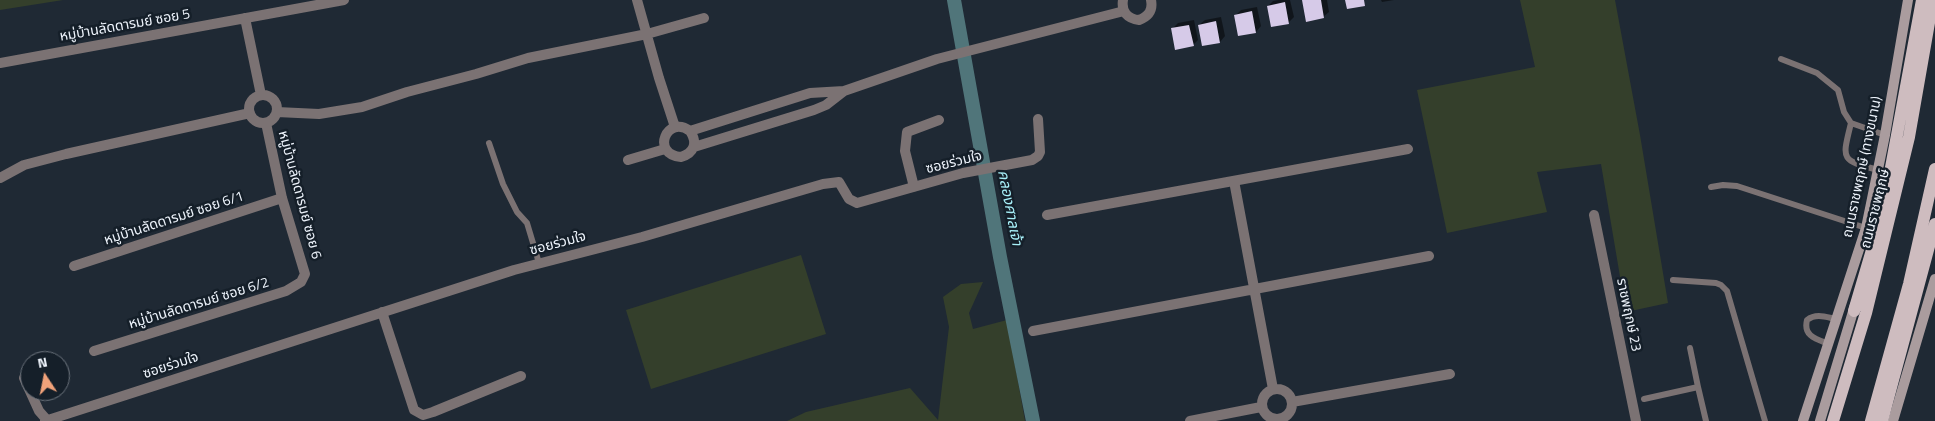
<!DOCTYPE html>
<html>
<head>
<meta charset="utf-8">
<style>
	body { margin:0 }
	#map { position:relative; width:1935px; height:421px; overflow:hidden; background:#1f2934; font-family:"Titillium Web",sans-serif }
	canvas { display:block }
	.north { position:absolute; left:20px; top:351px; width:50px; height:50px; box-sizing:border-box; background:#151f29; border:1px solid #6c747d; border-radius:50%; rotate:349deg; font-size:14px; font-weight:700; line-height:20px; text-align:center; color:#eef4fc }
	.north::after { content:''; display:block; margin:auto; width:18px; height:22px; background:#f0a27a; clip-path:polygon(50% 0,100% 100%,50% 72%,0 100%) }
</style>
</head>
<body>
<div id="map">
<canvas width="1935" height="421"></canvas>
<div class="north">N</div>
</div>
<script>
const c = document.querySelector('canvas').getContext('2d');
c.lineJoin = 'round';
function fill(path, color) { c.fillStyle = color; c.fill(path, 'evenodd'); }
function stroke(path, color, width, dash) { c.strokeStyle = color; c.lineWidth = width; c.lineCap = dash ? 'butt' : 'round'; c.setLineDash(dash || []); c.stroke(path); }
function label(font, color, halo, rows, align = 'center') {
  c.font = font + ' "Titillium Web","Noto Sans Thai",sans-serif'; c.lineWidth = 5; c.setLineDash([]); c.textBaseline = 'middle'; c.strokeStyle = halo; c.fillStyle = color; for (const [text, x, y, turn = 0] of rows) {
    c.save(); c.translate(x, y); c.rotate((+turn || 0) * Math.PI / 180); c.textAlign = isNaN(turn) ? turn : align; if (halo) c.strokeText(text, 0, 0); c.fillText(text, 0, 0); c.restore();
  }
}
fill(new Path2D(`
	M0,0H63L0,10Z
	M1520,0H1615L1640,135L1668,303L1626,312L1601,164L1537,172L1547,212L1447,233L1417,90L1535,67Z
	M801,255L826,334L651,389L626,310Z
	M983,282L969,313L973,329L1007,320L1025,421H787L806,412L910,388L938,420L949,327L943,297L961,284Z`), '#343f2b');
fill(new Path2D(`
	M1278,0H1290L1294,17L1288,23L1268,6L1273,1Z
	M1304,0H1327L1329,12L1323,17Z
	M1381,0H1394L1382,2Z
	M1257,7L1261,26L1256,32L1236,15L1241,10Z
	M1221,17L1225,36L1220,42L1203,45L1199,25L1205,20Z
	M1194,20L1198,40L1193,45L1172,29L1178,23Z`), '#0007');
stroke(new Path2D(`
	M954,0L1000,257L1033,421`), '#50757a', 14);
fill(new Path2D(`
	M1302,0H1321L1324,18L1306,22Z
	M1345,0H1364L1365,6L1347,9Z
	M1285,2L1289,24L1271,27L1267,6Z
	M1252,11L1256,33L1238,36L1234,15Z
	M1216,21L1220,43L1202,46L1198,25Z
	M1189,25L1194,46L1175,50L1171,28Z`), '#d6cae8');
stroke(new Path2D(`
	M1781,59L1817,73L1838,90L1844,112L1851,123L1885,135
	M1851,123C1842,160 1840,160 1878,170
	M489,143L503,184L517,212L527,223L539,263
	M1711,187L1723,185L1737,186L1866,228
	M1673,280L1716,283L1721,285L1727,291L1765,421
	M1829,344C1816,339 1803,336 1807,320C1816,313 1826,317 1836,319
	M1690,348L1698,387
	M1644,399L1698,387L1706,421`), '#7b7273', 6);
stroke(new Path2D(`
	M637,0L659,78L675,127
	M1123,0C1121,12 1128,19 1139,20C1149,16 1153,10 1151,0
	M245,18L261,95
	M0,63L344,0
	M249 109a14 14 0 1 1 28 0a14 14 0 1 1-28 0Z
	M277,112L319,114L362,107L407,92L476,74L528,58L647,34L704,18
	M690,131C698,143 694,153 681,157C650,154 667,114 690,131L810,93L844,91
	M694,147L814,110L826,105L844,91L937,59L1124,11
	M628,160L665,149
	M0,178L24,165L66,154L250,113
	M1234,181L1273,389
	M914,187L905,151L907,132L939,120
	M1047,215L1408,149
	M1594,215L1636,421
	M74,266L282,198
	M382,312L414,410L423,415L433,412L521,376
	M1033,331L1429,256
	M94,351L286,291L301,282L305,274L282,198L266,123
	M24,378L39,411L47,420
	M1262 404a15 15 0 1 1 30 0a15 15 0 1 1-30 0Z
	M1292,402L1450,374
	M45,421L514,270L642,237L823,184L839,182L849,199L857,203L963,173L1032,160L1038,156L1040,152L1038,119
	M1190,421L1261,407`), '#7b7273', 10);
stroke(new Path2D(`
	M1803,421L1866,228L1885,135L1908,0
	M1820,421L1855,305
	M1893,421L1935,279`), '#aa9c9e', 10);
stroke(new Path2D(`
	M1854,311L1882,216L1922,0
	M1833,421L1866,313L1909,137L1933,0
	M1871,421L1909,284L1935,169
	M1882,421L1935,224`), '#cebcbf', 12);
label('14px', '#eef4fc', '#151f29', [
	["หมู่บ้านลัดดารมย์ ซอย 5",125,26,-10],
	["ซอยร่วมใจ",954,163,-14],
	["ถนนราชพฤกษ์ (ทางขนาน)",1863,167,-78],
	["หมู่บ้านลัดดารมย์ ซอย 6",299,195,75],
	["ถนนราชพฤกษ์",1876,209,-76],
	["หมู่บ้านลัดดารมย์ ซอย 6/1",174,219,-18],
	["ซอยร่วมใจ",558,244,-15],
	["หมู่บ้านลัดดารมย์ ซอย 6/2",199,304,-17],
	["ราชพฤกษ์ 23",1628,315,78],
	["ซอยร่วมใจ",171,366,-18]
]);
label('italic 15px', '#a7eff8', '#151f29', [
	["คลองศาลเจ้า",1009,208,79]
]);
</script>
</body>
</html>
